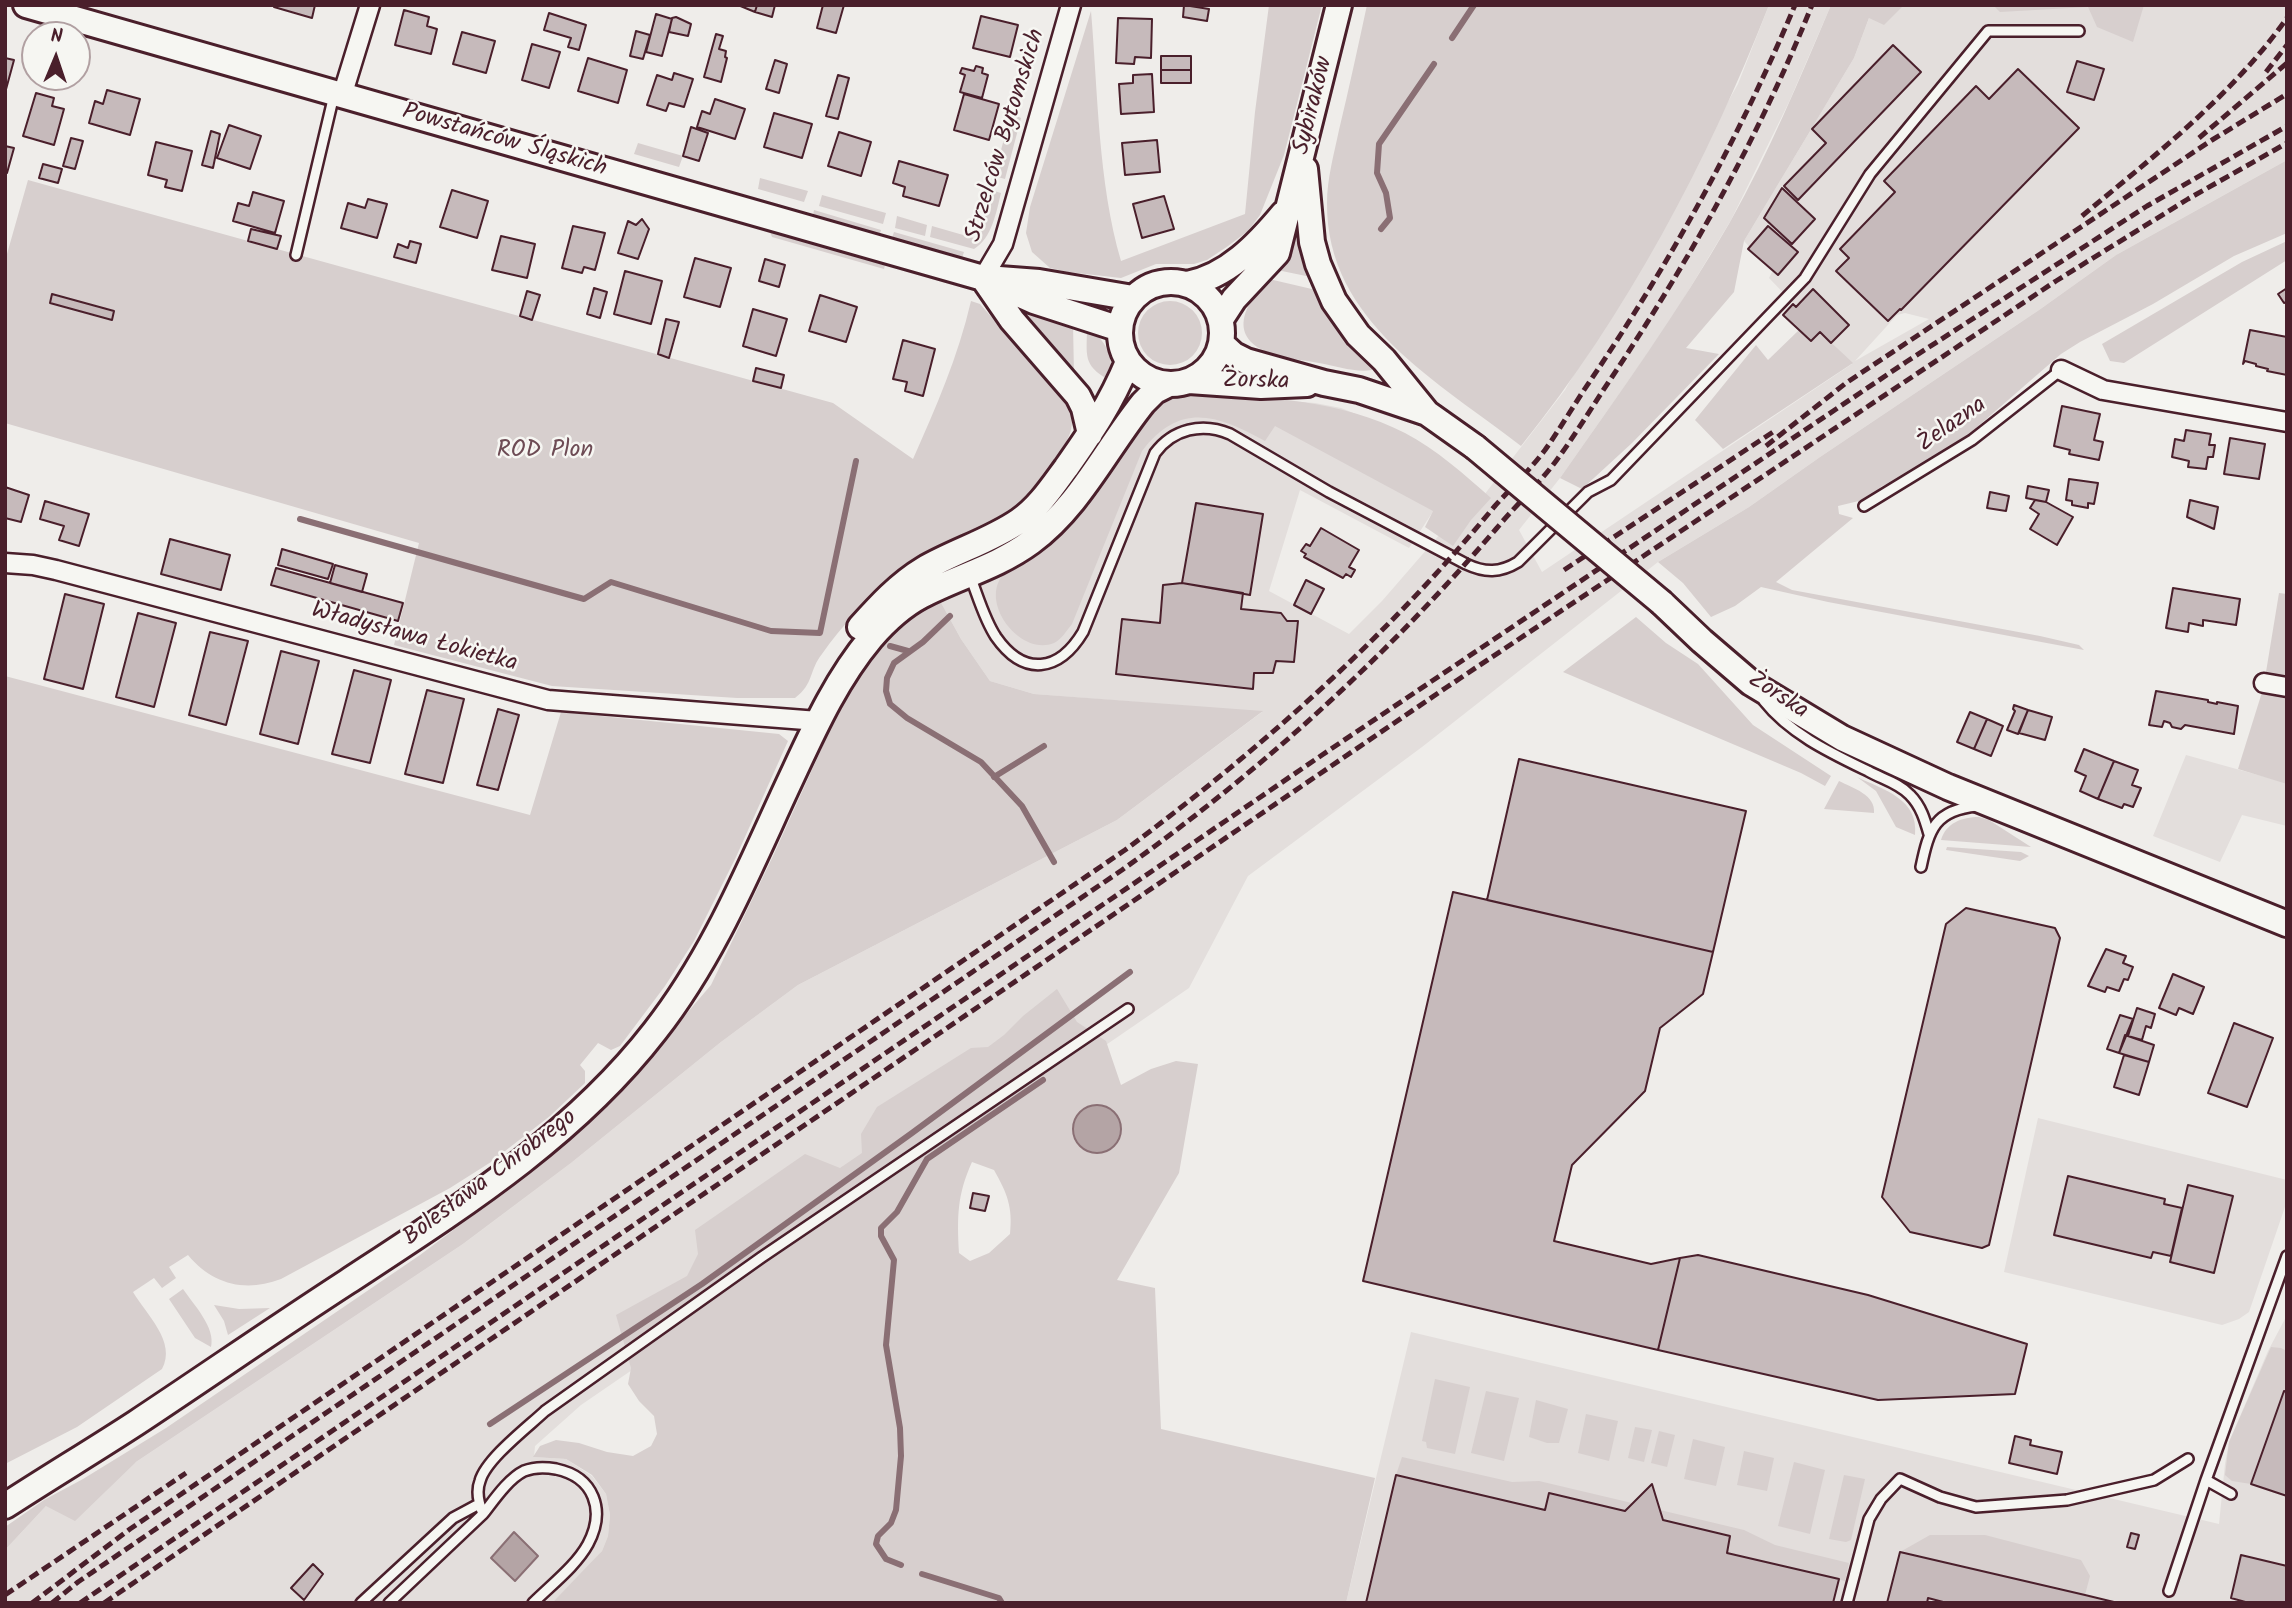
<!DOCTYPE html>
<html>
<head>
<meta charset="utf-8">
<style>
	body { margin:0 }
	#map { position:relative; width:2292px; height:1608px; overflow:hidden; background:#efedea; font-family:Kalam,sans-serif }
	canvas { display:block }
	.frame { position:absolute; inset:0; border:7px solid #4a1f2b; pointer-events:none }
	.north { position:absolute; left:21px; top:21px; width:70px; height:70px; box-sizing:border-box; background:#f6f6f2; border:2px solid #b1a0a2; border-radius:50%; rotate:2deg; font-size:19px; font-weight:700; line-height:28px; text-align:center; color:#4a1f2b }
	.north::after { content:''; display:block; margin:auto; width:24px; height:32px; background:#4a1f2b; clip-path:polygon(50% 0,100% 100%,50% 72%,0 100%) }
</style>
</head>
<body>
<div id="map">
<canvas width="2292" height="1608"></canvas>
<div class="frame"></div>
<div class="north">N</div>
</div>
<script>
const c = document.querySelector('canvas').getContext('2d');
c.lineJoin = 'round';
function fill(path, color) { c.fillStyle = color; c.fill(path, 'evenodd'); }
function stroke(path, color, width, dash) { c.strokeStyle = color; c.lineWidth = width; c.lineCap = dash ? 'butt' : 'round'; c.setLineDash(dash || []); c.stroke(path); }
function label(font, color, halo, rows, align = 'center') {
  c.font = font + ' Kalam,sans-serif'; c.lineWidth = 5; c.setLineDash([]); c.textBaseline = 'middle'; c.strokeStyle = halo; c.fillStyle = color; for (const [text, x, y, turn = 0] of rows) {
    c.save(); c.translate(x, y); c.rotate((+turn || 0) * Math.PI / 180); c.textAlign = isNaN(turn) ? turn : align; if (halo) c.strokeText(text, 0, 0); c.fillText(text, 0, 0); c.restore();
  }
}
fill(new Path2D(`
	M1769,5H1831L1789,102L1731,220L1669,323L1560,478L1519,530L1542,572L1852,364L1769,278L1772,272L1744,241L1854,58L1874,5H2287V160L2116,255L2039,310L1820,457L1749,507L1658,562L1422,747L1248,876L1189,988L581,1405L535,1446L534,1457L566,1459L592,1476L606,1494L610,1515L608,1536L602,1551L592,1563L552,1603H5V1550L46,1506L136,1462L463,1244L571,1163L721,1042L798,985L1117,820L1262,712L1034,694L990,681L961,639L939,599L1004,575L1048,545L1078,514L1143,424L1160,404L1167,400L1199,394L1315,403L1341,408L1406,434L1459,472L1409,548L1300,490L1269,591L1349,634L1382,601L1441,533L1464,521L1565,390L1738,84ZM1905,313L1929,319L1855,361L1897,315Z
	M2186,755L2287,783V826L2242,815L2220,862L2153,836Z
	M2038,1118L2287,1180V1201L2249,1312L2239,1319L2222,1325L2004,1272Z
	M2287,1315V1603H1346L1411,1332L2219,1524L2225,1464L2229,1442L2268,1351Z`), '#e3dedc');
fill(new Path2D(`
	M1269,5H1322L1284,155L1260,215L1248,231L1228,246L1207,260L1194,264H1156L1121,278L1068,272L1050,268L1032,252L1026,233L1030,207L1091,11C1098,93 1098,182 1121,261L1245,214L1255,112Z
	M1367,5H1769C1707,163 1627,314 1521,446C1439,382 1326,322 1327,203C1327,179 1334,154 1339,130C1349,88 1358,47 1367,5Z
	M1831,5H1904L1884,25L1869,18L1854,58L1744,241L1734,292L1686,348L1719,354L1632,443L1582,489L1560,478C1619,394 1679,311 1730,222C1769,153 1800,78 1831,5Z
	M1993,5H2144L2133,42L2097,27L2088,7L2000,12Z
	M1011,113L1021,118L1005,179L994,176Z
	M638,143L683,156L679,167L634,154Z
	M2287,160V233L2234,256L2153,304L2080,342L2061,354L1961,441L1902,478L1882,486L1867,499L1838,506L1839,514L1853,518L1776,582L1792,590L2040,636L2079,645L2084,650L1828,602L1761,587L1735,606L1711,617L1683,583L1658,562L1749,507L1820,457L2039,310L2116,255Z
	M760,178L808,191L804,202L758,189Z
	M28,180L833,403L913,459C936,407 958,357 971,301L980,304L1065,401C1078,422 1071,436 1058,455C1033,494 1012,514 969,536C941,549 913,557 890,579C866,602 841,626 822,654C809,670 814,684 795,698H737L552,686L394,645L419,543L5,423V261Z
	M991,190L1001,193C996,213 992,238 974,249L930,237L932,226L977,239Z
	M822,195L886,213L883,224L819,206Z
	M814,210L881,230L880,234L813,215Z
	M897,216L927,225L925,236L895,228Z
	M770,232L885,265L884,269L772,237Z
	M894,232L964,252L962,258L892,238Z
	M1297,233H1301L1311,277L1277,270L1290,250Z
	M2287,241V260L2124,363L2110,361L2102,344L2242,262Z
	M1269,279L1316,290L1355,349L1373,367L1372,370C1356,373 1336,366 1319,363C1304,360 1286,359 1272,354C1226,338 1244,304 1269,279Z
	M1138 333a32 32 0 1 1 64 0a32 32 0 1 1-64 0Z
	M1025,310L1073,323L1074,375L1022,313Z
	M1087,327C1105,339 1116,358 1109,380C1082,365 1087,355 1087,327Z
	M1799,330L1820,332L1853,363L1723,449L1695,420L1756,345L1768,360Z
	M1199,394C1269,397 1341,400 1405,433C1436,449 1465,475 1491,498L1471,520L1453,546L1425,527L1433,511L1275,426L1265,441C1218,415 1180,401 1142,451L1072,624C1067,630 1061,640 1054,643C1022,656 983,608 1000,579C1007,567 1036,555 1048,545C1094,507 1117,448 1157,406L1167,400Z
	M2279,593L2287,594V682L2274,679L2273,673L2266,672Z
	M939,599L961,639L990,681L1034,694L1263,711L1117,820L798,985L721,1042L571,1163L463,1244L136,1462L75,1521L46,1506L5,1550V1527L44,1500L83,1479L166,1428L420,1255L535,1169L610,1103L711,985L773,856L853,679L878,642L907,615Z
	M1636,617L1666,643L1698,664L1753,725L1831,776L1825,786L1801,773L1563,672Z
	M5,676L530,815L561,712L779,734L788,741L736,857L694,941L665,986L620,1046L611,1050L598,1043L580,1065L585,1071V1083L550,1116L491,1162L450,1188L281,1279C245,1293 212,1284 188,1255L169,1267L176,1278L162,1288L154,1278L133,1292C146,1314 177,1342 162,1369L77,1427L5,1464Z
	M2263,689L2287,693V784L2238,769Z
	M1857,777C1884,790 1919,799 1915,835L1896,827L1876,791Z
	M1839,781C1853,788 1876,795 1874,813L1824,809Z
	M1979,817L1989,820L2031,847L1941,840C1946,823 1962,817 1979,817Z
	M1947,847L2021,852L2029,856L2020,861L1946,850Z
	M1057,989L1077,1022L1106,1041L1121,1085L1151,1069L1176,1061L1198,1064L1179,1173L1117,1280L1155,1288L1161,1429L1375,1478L1346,1603H552L602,1551L608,1536L610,1515L606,1494L592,1475L566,1459L533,1457L540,1446L556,1440L579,1443L607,1452L633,1456L651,1446L657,1434L654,1416L639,1401L628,1384L631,1368L616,1315L687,1276L698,1254L695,1230L805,1154L840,1168L862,1153L861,1134L877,1107L971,1048L988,1047L1004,1035L1023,1016ZM972,1162L994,1170C1007,1193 1013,1207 1010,1234L989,1253L970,1261L959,1253C957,1217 957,1195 972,1162Z
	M183,1289C194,1305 216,1328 211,1347L195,1338L169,1299Z
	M214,1305L239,1309L270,1308L228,1335L224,1321Z
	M2271,1347L2281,1348L2287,1351V1392H2283L2251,1484L2232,1481L2225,1475L2229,1442Z
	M1435,1379L1470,1387L1455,1454L1427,1448L1426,1442L1422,1441Z
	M1486,1391L1519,1398L1504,1461L1471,1453Z
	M1536,1400L1568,1409L1559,1443H1547L1529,1437Z
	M1586,1414L1618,1421L1609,1461L1578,1453Z
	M1635,1427L1652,1430L1644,1462L1628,1458Z
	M1659,1431L1675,1435L1667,1467L1651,1463Z
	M1693,1439L1725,1447L1716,1486L1684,1479Z
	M1744,1451L1774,1458L1767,1491L1737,1485Z
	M1402,1457L1512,1482L1539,1481L1632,1503L1625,1511L1549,1493L1545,1510L1396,1475Z
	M1794,1462L1825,1470L1810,1534L1778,1526Z
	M1844,1475L1865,1479L1851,1540L1846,1542L1829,1539Z
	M1660,1510L1744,1530L1775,1545L1849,1563L1845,1581L1727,1553L1730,1536L1663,1520Z
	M1930,1535H1985L2081,1560L2090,1576L2085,1595L1900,1552Z`), '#d7cfce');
const water = new Path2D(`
	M1073 1129a24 24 0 1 1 48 0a24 24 0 1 1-48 0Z
	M514,1532L538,1556L515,1581L491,1558Z`);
fill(water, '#b4a4a5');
stroke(water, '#8a6f74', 2);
stroke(new Path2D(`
	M1452,38L1474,5
	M1381,229L1390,218L1386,193L1377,173L1379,144L1434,64
	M300,519L584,599L611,582L771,631L820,633L856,461
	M950,616L923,642L894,663L887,678L886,691L890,704L907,718L981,762L1022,806L1054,862
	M890,646L908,651
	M994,777L1044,746
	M490,1424L702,1284L912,1133L1130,972
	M901,1565L886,1559L876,1544L878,1536L891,1523L896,1510L901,1456L900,1428L886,1345L894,1260L881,1236V1228L897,1212L927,1159L1043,1080
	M922,1574L999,1598L1002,1603`), '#8a6f74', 6);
const building = new Path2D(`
	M275,5H315L312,18L274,7Z
	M738,5H757L755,12Z
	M757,5H775L772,17L755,12Z
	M823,5H844L836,33L817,28Z
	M1184,5L1209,9L1207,21L1183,17Z
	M404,10L429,17L427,26L437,29L431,54L395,45Z
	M549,13L586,25L579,50L568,47L571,38L544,30Z
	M656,14L672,19L662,56L646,52Z
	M981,16L1018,25L1010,57L973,48Z
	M676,17L691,24L688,36L669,32L672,18Z
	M1118,18L1152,19L1151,58L1135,57L1134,64L1116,63Z
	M636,31L650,35L643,59L630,56Z
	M462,32L495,41L486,73L453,64Z
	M716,34L723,36L719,49L726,51L725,57L727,58L721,82L704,77Z
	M532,44L560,52L549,88L522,80Z
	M1893,45L1921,72L1798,200L1784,186L1826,143L1812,129Z
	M1161,56H1191V70H1161Z
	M5,58L14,60L5,93Z
	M588,58L627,70L618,103L578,91Z
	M775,60L787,64L779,93L766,89Z
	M2077,61L2104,69L2094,100L2067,92Z
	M976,66L983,68L982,73L988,75L982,98L960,92L965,75L960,73L962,68L974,71Z
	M2018,69L2079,128L1901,310L1900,309L1888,321L1836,271L1849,258L1840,249L1895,192L1884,181L1976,86L1989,99Z
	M1161,70H1191V83H1161Z
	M674,73L693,79L684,107L669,103L666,111L647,105L657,75L672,80Z
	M1152,74L1154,112L1121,114L1119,84L1133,83V75Z
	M838,75L849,78L838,119L826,116Z
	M107,90L140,99L130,135L89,123L95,101L103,104Z
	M36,93L54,98L52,106L64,109L54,145L23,136Z
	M964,94L999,104L989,140L954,130Z
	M715,99L745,109L735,139L697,127L702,111L710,114Z
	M774,113L812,124L802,158L764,147Z
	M229,125L261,136L250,169L217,158Z
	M691,127L708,133L699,161L683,156Z
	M211,131L220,134L213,168L202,165Z
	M839,132L871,142L861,176L828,166Z
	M71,138L83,141L75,169L63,166Z
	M1157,140L1160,172L1125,175L1122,143Z
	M156,142L192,151L182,191L165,187L167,180L148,175Z
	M5,146L14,148L7,173L5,172Z
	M899,161L948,175L939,206L903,196L905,187L893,183Z
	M43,164L62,169L58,183L39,178Z
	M1782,188L1815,219L1792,244L1764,218Z
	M452,190L488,201L477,238L440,227Z
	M253,192L284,201L275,233L233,221L238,203L249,206Z
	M1164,196L1174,229L1142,238L1133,204Z
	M368,199L387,204L377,238L341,228L348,203L365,208Z
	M642,219L649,229L638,259L618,253L628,221L636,225Z
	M573,226L605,233L595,270L584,267L582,273L562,268Z
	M1768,226L1798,252L1778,275L1748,249Z
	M251,229L281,236L277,249L248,241Z
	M501,236L535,244L527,278L492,270Z
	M410,241L421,244L416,263L394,257L398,244L408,248Z
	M695,258L731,268L720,307L684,297Z
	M765,259L785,265L779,287L759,281Z
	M625,271L662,281L651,324L614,314Z
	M594,288L607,292L600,318L587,314Z
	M2287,288V302L2284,303L2278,294Z
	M1813,289L1849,325L1831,343L1820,332L1811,341L1783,315L1793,304L1796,307Z
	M527,291L540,295L532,320L520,316Z
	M52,294L114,311L112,320L50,303Z
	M820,295L857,307L846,342L809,331Z
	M753,309L787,319L776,356L743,346Z
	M666,319L679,322L669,358L658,354Z
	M2250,330L2287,337V375L2267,371L2268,369L2256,366V364L2245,361L2243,364Z
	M903,340L935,349L923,396L905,391L907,382L893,379Z
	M756,368L784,375L781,388L753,381Z
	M2062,406L2100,414L2094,440L2103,442L2099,460L2069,454L2070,450L2054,446Z
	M2186,430L2211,434L2209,445H2215L2213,457H2208L2206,469L2188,467L2189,461L2172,457L2175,439L2184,441Z
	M2230,438L2265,444L2259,479L2224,474Z
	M2069,479L2098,483L2094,504L2088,503V508L2072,505V501L2066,500Z
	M2028,486L2049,490L2046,502L2026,498Z
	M5,487L29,495L21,522L5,518Z
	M1990,492L2009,496L2006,511L1987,508Z
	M2035,500L2046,502L2073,517L2057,545L2030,529L2039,514L2030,508Z
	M2190,500L2218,507L2214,529L2187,517Z
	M45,501L89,514L79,546L59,540L64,526L40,519Z
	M1196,503L1263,514L1250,595L1182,583Z
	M1321,528L1359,550L1349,567L1355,570L1351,577L1346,574L1343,578L1304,557L1306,554L1301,551L1306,544L1310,546Z
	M170,539L230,555L221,590L161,574Z
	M282,549L333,564L328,579L278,565Z
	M335,565L367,574L362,592L330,583Z
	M276,568L403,603L398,621L271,585Z
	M1306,580L1324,589L1311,614L1294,605Z
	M1182,583L1243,593L1241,609L1281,613L1287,621H1298L1294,662L1276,661L1273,673H1254L1253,689L1116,674L1122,619L1160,623L1163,585Z
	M2173,588L2240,599L2236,625L2203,620V626L2189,623L2188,632L2166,628Z
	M65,594L104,604L83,689L44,679Z
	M138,613L176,623L154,707L116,697Z
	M210,632L248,641L226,725L189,715Z
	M281,651L319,661L298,744L260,734Z
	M354,670L391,680L370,763L332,754Z
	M427,690L464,699L443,783L405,774Z
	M2156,691L2208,700V702L2217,704V702L2238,706L2234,734L2185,725L2181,729L2172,727L2170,723L2164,721L2162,727L2149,725Z
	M2014,705L2028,710L2018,734L2007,730L2015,711L2013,709Z
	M498,709L519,715L498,790L477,785Z
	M2028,710L2052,717L2045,740L2019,733Z
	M1970,712L1987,719L1974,749L1957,742Z
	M1987,719L2003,726L1991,756L1974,749Z
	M2084,749L2114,761L2098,799L2080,791L2086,776L2075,771Z
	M1519,759L1746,811L1713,952L1487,900Z
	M2114,761L2138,770L2132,785L2141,788L2133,807L2124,804L2122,808L2098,799Z
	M1453,892L1713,952L1703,994L1660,1028L1645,1091L1572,1165L1554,1241L1651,1264L1680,1258L1658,1350L1363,1281Z
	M1966,908L2055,928L2060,938L1989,1245L1982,1248L1910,1232L1882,1197L1946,924Z
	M2106,949L2126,956L2123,963L2133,967L2128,980L2124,979L2119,991L2107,987L2105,992L2088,986Z
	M2173,974L2204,987L2193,1014L2179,1008L2176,1015L2159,1008Z
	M2137,1008L2155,1014L2151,1028L2146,1026L2142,1040L2128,1036Z
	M2120,1015L2133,1019L2119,1053L2107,1049Z
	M2234,1023L2273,1038L2247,1107L2208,1093Z
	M2125,1035L2154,1045L2149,1062L2119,1053Z
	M2124,1055L2149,1062L2139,1095L2114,1087Z
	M2068,1176L2165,1199L2164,1204L2182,1208L2171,1256L2153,1252L2151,1258L2054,1235Z
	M2188,1185L2233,1196L2214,1273L2170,1262Z
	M973,1193L989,1196L985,1211L970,1208Z
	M1698,1255L1868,1295L2027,1344L2015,1394L1878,1400L1658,1350L1680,1258Z
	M2284,1391L2287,1392V1496L2251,1484Z
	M2015,1436L2031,1440L2030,1445L2062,1452L2057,1474L2009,1463Z
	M1396,1475L1545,1510L1549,1493L1625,1511L1652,1484L1663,1520L1730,1536L1727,1553L1839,1579L1833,1603H1366Z
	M2131,1533L2139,1535L2135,1549L2127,1547Z
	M1900,1552L2085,1595L2118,1603H1947L1928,1598L1927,1603H1887Z
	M2241,1555L2287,1566V1603H2249L2231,1598Z
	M313,1564L323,1574L304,1600L291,1588Z`);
fill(building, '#c6babb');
stroke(building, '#4a1f2b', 2);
const lane = new Path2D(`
	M296,255L334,95
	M1864,506L1972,440L2061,370
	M970,576C978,596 984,619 996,637C1024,677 1059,672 1083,632L1155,453C1173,429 1202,422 1230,434L1329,492L1466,564C1485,573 1500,573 1518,562L1588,492L1611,480L1805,278L1870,174L1988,31H2079
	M1764,701C1790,734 1831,753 1868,771C1882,779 1899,783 1910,795C1921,806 1925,820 1929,834
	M1921,867C1929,829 1935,810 1977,806
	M2206,1480L2231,1494
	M483,1514C494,1500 508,1479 524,1471C534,1467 545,1467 556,1469C594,1477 606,1510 588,1544C576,1566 551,1585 533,1603
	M2169,1591L2206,1480L2287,1256
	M361,1603L453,1518L479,1504
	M389,1603L483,1514C479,1504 476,1491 480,1481C486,1459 528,1427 545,1411L762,1257L1128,1009
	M1847,1603L1869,1519L1881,1499L1900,1479L1940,1497L1976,1507L2067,1500L2154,1480L2188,1459`);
const street = new Path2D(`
	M342,96L370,5
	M983,278L1003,244L1071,5
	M2061,370L2103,390L2287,422
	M5,563L33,565L56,570L548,700L818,721
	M2264,683L2287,687`);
const secondary = new Path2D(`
	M26,5L983,278L1034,301L1120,329
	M1305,169L1312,242L1318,264L1334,301L1358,335L1384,360L1427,413
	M983,278L1012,320L1078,396L1084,408L1090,434
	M999,279L1039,282L1133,298
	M1120 333a51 51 0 1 1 102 0a51 51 0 1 1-102 0Z
	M1187,284C1227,277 1258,244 1283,214
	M1221,319L1234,299L1277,253L1339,5
	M1222,344L1234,355L1246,361L1324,383L1359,390L1427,413L1475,447
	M1189,381L1261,386L1307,384
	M1662,603L1702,641L1751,683L1842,738L1948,787L2287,924
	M860,627C879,606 899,584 924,569C955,551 990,541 1019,521C1039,507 1052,487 1066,468C1092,431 1110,405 1128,362
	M5,1506C48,1478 93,1451 136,1423C207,1376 276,1328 347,1282C458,1209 573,1137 655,1031C713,957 748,871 787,787C811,736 834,682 871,638C885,622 902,606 921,596C957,577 997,567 1031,542C1079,507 1106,449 1143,403L1155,391L1167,385`);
stroke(lane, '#4a1f2b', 14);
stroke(street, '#4a1f2b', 23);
stroke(secondary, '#4a1f2b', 30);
stroke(lane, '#f6f6f2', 9);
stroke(street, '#f6f6f2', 18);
stroke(secondary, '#f6f6f2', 24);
stroke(new Path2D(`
	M2266,72L2287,45
	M2199,138L2287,63
	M2082,216C2154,156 2232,96 2287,18
	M1766,446L1846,383L2212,140L2287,94
	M1564,570L1773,432
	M5,1595L186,1473
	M32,1603L130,1529L1125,850C1261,749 1386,638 1494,507C1511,488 1530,470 1545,450C1559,430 1571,410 1584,390C1667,268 1738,141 1795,5
	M52,1603L78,1582L1122,870C1262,770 1384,659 1496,529C1515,506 1538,485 1556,461C1576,434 1593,405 1612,377C1690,259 1759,137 1812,5
	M80,1603L1322,755L1906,362L2147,206L2287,126
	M104,1603L1447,687L2056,281L2188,199L2287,143`), '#4a1f2b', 5, [10, 5]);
const secondaryBridge = new Path2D(`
	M1475,447L1662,603`);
stroke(secondaryBridge, '#4a1f2b', 30, []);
stroke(secondaryBridge, '#f6f6f2', 24);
label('24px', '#4a1f2b', '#f6f6f2', [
	["Sybiraków",1315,106,-76],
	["Strzelców Bytomskich",1007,136,-73],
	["Powstańców Śląskich",504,142,16],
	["Żorska",1256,383,1],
	["Żelazna",1953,426,-35],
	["Władysława Łokietka",414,639,15],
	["Żorska",1777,697,33],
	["Bolesława Chrobrego",491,1179,-37]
]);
label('24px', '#6d4b54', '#f6f6f2', [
	["ROD Plon",545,452]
]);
</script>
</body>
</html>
